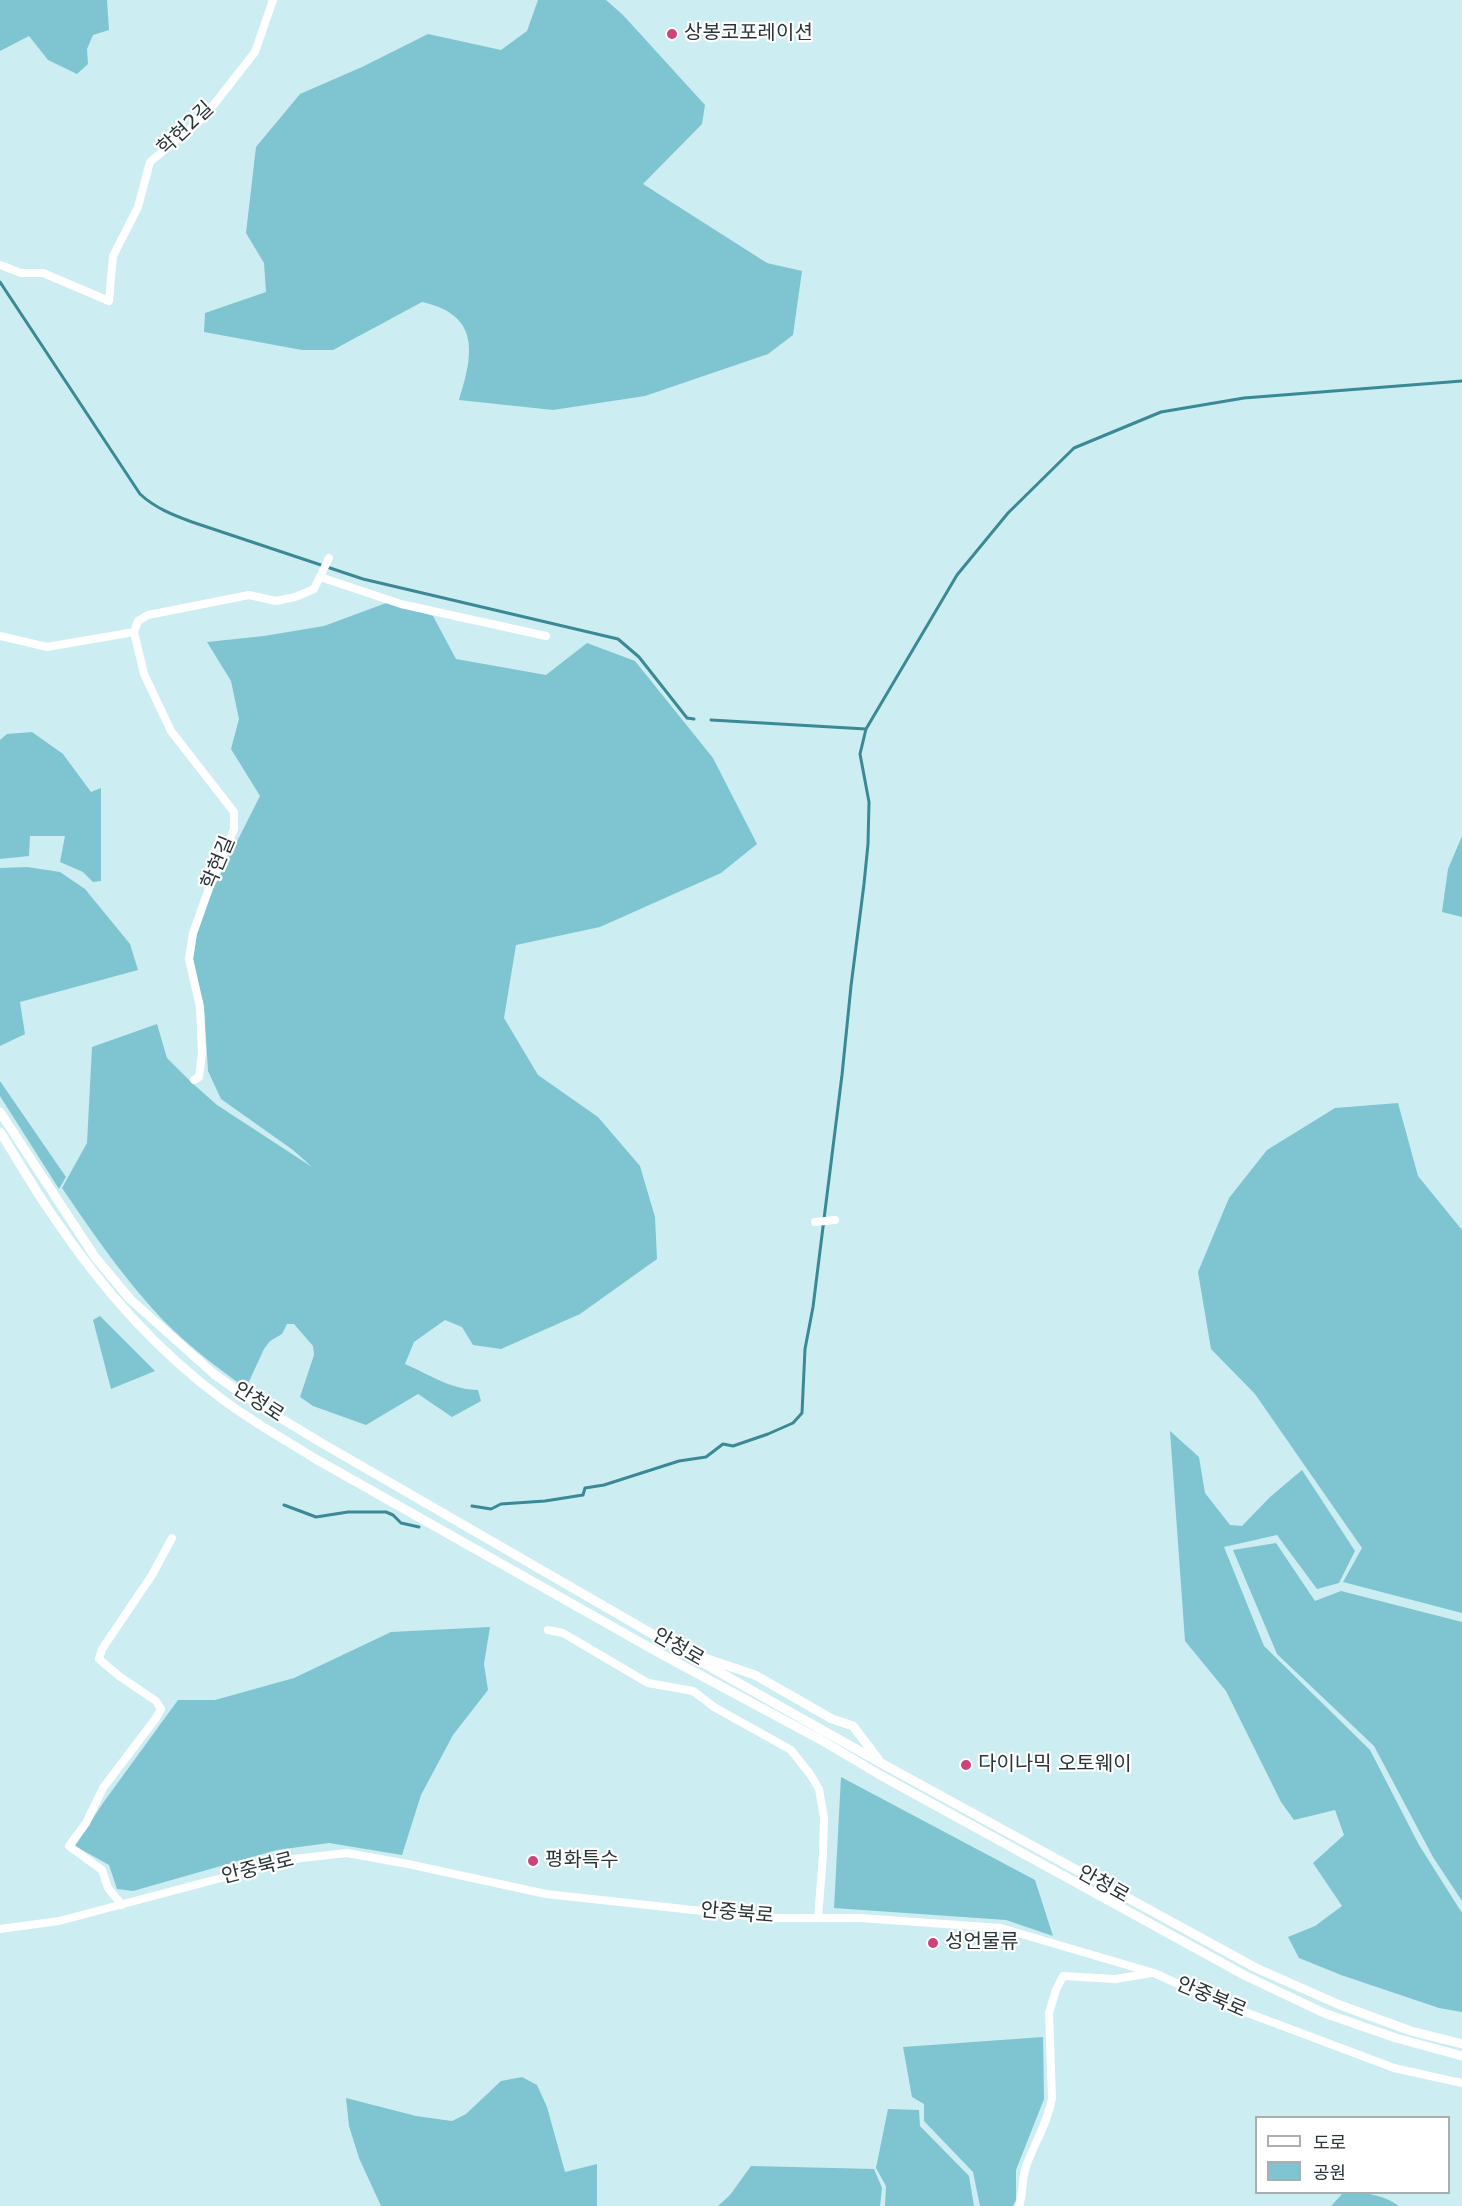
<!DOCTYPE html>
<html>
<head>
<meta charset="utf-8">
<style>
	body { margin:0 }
	#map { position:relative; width:1462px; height:2206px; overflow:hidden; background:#ccedf2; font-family:"DejaVu Sans","Noto Sans KR",sans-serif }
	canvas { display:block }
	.legend { position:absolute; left:1255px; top:2116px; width:195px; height:78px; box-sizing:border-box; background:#fff; border:2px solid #a9aeaf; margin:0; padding:8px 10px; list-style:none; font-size:18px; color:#293537 }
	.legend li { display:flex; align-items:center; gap:12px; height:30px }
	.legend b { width:30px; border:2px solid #a9aeaf }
</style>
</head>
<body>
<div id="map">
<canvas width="1462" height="2206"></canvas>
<ul class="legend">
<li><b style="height:8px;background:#fff"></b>도로</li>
<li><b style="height:16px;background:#7ec5d1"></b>공원</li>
</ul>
</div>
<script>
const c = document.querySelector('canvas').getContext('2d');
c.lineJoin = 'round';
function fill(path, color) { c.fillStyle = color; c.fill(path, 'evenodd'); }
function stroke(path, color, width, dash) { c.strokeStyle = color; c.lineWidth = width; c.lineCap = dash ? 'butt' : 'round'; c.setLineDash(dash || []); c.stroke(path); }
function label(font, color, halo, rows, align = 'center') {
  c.font = font + ' "DejaVu Sans","Noto Sans KR",sans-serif'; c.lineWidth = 4.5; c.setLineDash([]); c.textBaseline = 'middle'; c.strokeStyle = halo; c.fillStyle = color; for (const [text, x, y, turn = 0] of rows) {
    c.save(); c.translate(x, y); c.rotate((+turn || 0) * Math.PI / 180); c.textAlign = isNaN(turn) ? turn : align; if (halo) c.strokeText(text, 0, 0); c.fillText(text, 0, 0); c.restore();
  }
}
fill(new Path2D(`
	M0,0H107L109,30L93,35L87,49L88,64L77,74L48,60L29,36L0,51Z
	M538,0H606L623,15L705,105L702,124L643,184L767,263L802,271L793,335L768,354L645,396L553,410L459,400C474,353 480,315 422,302L333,350H302L204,332L205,313L266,292L264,263L246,233L256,147L300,94L362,67L428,34L501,50L527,31Z
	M389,602L433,616L456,659L546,675L587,643L635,661L713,758L757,844L721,873L600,927L516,945L504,1018L538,1075L598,1117L640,1166L655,1217L657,1259L580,1314L501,1349L473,1345L462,1327L445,1320L414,1342L405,1364C428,1374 452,1390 478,1390L481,1401L452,1417L418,1394L366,1425L313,1406L300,1397L314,1355L313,1346L294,1324H287L282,1334L270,1341L264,1349L246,1388C213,1365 178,1338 151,1307C118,1270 90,1229 62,1188L87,1143L92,1047L157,1024L167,1058L190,1081L217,1105L312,1167L293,1150L221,1099L208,1071L204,1008L193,959L197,934L213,889L260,796L231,749L239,719L231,681L207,642L264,636L324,626Z
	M32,732L63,754L91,792L101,788V881L93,882L83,872L60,862L65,836H30L29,856L0,859V740L7,734Z
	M1462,836V917L1442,912L1448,869Z
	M27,867L60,872L85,889L130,944L138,970L20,1002L25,1034L0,1046V868Z
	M0,1081L66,1177L59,1189L0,1096Z
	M1398,1103L1418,1176L1462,1230V1613L1343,1582L1362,1548L1255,1394L1211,1349L1198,1272L1229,1198L1267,1150L1335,1108Z
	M100,1316L155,1371L111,1389L93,1320Z
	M1170,1431L1199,1457L1205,1493L1230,1525L1242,1526L1270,1497L1302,1470L1355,1551L1339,1583L1317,1589L1277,1535L1224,1547L1264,1646L1370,1750L1419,1845L1462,1913V2012L1439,2008L1341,1975L1299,1958L1288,1937L1315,1926L1342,1906L1313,1863L1344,1835L1335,1810L1294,1820L1281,1802L1226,1691L1185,1641Z
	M1276,1543L1315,1601L1341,1591L1462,1622V1901L1433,1857L1374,1746L1277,1654L1233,1550Z
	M490,1627L484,1664L488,1690L453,1735L421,1795L402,1855L329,1843L277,1850L133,1891L117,1889L109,1865L75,1846L103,1803L178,1700H215L294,1678L391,1632Z
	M841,1777L1035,1880L1053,1936L1006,1920L834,1908Z
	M1043,2037L1044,2099L1016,2170V2200L1013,2206H980L973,2172L924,2121V2104L912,2097L903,2047Z
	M522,2077L537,2085L547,2107L565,2172L597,2164V2206H381L359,2158L349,2126L346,2098L416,2116L452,2121L466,2114L501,2081Z
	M888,2109L919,2110L920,2126L969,2176L974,2206H885L886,2186L876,2168Z
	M751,2166L874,2169L882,2188L880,2206H718L730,2195Z
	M1343,2193C1363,2192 1382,2194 1399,2206H1331Z`), '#7ec5d1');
stroke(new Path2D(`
	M0,282L140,494C155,508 173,515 192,522L363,579L618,639L639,657L687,718L694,719
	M711,720L866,729L957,575L1008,513L1074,448L1161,412L1244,398L1462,381
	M284,1505L316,1517L348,1512H386L393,1515L401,1523L419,1527
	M472,1506L491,1509L501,1504L545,1501L583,1495L585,1488L604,1485L679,1461L706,1457L723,1444L733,1446L768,1434L793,1423L802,1413L805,1349L813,1307L842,1075L851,986L864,884L868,844L869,802L860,754L866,729`), '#3b8995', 3);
stroke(new Path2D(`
	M0,265L21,273H43L109,301L113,256L138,207L150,162L204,117L255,52L273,0
	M320,577L401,604L546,636
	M134,632L144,674L171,731L234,812V829L209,888L193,933L189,959L200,1007L202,1053L199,1077L194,1080
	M0,636L47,647L134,632L138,621L148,615L249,595L276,601L295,597L314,589L329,558
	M815,1222L835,1220
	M548,1630L563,1633L648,1683L693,1691L714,1707L791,1750L810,1774L819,1789L824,1818L823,1855L818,1918
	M122,1905L108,1888L102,1870L69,1846L86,1823L103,1788L156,1718L161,1709L156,1701L119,1676L99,1659L102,1649L152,1575L172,1538
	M0,1929L59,1921L293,1859L347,1853L408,1864L546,1894L767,1918H860L1001,1928L1154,1973L1216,2001L1394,2068L1462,2083
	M1019,2206C1024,2192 1021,2178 1027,2164C1035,2142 1048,2122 1052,2098L1049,2013L1056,1990L1063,1976L1115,1979L1152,1973`), '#fff', 8);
stroke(new Path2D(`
	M0,1112L95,1257L130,1299L214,1374L249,1399L320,1442L680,1650L881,1763L1256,1968L1340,2005L1411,2031L1462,2044
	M0,1132C18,1160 34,1189 53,1216C99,1285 156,1350 222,1399C251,1421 284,1439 314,1458L661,1654L821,1740L880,1775L1246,1976L1324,2013L1396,2038L1462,2056
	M699,1656L755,1675L832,1719L853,1726L878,1759`), '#fff', 9);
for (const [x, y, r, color] of [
	[672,34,6,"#cd437b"],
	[966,1765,6,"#cd437b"],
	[533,1861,6,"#cd437b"],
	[933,1943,6,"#cd437b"]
]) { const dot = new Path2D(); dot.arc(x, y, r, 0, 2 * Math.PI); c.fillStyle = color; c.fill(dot); stroke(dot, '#fff', 2); }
label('20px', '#293537', '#fff', [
	["상봉코포레이션",684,34],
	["다이나믹 오토웨이",978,1765],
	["평화특수",545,1861],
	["성언물류",945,1943]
], 'left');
label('20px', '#293537', '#fff', [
	["학현2길",186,129,-43],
	["학현길",219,863,-67],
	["안청로",258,1403,33],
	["안청로",678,1648,30],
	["안중북로",258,1869,-14],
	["안청로",1103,1885,29],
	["안중북로",737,1914,5],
	["안중북로",1211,1998,23]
]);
</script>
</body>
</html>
